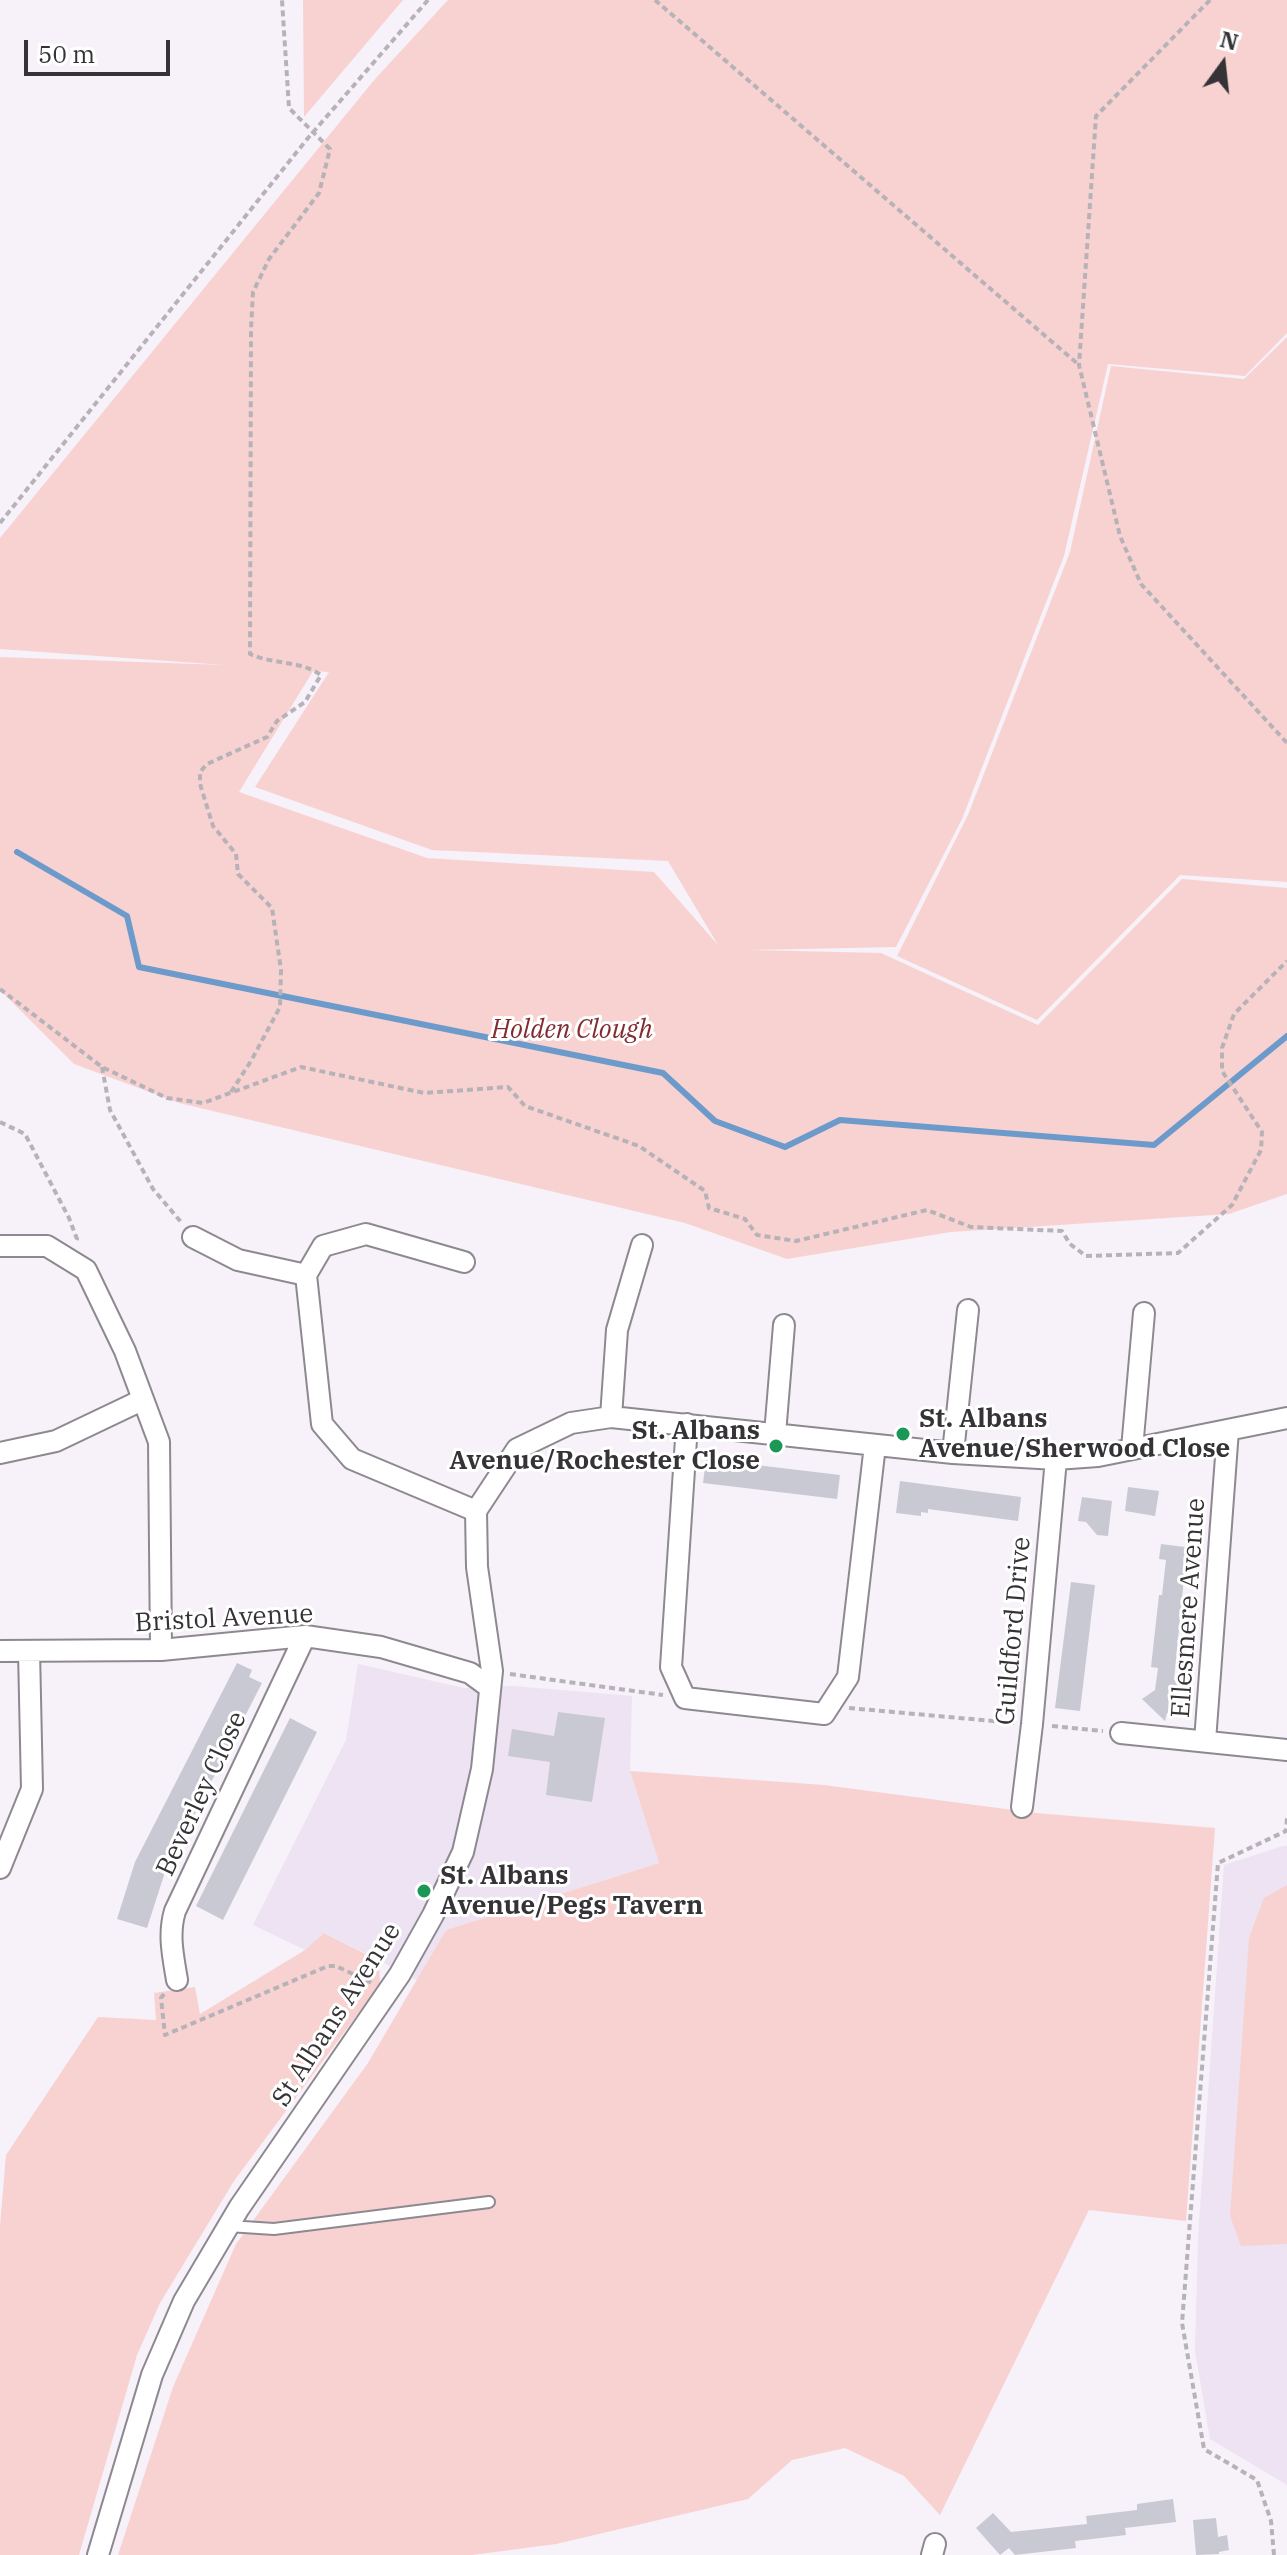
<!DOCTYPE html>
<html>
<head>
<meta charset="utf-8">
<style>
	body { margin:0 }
	#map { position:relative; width:1287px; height:2555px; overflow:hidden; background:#f7f1f9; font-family:"IBM Plex Serif",serif }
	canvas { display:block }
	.north { position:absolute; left:1183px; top:24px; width:80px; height:80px; -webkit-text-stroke:6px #fff; paint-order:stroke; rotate:15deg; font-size:22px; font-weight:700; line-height:32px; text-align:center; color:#353336 }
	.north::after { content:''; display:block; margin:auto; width:28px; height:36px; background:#353336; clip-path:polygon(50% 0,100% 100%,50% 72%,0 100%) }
	.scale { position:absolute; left:24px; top:40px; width:146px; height:36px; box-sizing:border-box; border:4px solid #353336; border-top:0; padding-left:10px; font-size:24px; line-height:28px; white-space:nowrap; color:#353336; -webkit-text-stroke:6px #fff; paint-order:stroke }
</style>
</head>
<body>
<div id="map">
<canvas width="1287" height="2555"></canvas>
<div class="north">N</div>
<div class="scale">50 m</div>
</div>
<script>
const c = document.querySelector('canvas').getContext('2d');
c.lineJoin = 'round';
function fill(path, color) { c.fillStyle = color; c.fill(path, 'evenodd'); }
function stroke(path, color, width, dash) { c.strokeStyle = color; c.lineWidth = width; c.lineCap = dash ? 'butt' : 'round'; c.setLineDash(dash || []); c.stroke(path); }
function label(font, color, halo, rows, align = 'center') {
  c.font = font + ' "IBM Plex Serif",serif'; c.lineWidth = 6; c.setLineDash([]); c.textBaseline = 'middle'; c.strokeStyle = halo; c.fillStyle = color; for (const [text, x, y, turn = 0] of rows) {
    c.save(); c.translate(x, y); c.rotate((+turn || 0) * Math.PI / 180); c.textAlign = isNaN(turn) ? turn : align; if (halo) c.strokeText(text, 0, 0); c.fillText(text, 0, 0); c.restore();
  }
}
fill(new Path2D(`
	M358,1664L464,1688L513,1686L632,1696L630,1771L659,1863L446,1930L417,1980L325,1933L305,1950L253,1925L346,1740Z
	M1283,1846H1287V2485L1210,2439L1195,2351L1198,2237L1224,1865Z`), '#ede3f2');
fill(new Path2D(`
	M303,0H403L304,117Z
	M448,0H1287V333L1245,376L1108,364L1064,556L962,819L896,947L751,950L881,953L1038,1025L1182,879L1287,888V1194L1229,1214L951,1232L787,1259L685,1223L179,1103L74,1064L0,990V657L224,665L0,649V538L375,79ZM313,671L329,672L255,787L432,850L668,861L718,945L654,872L427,858L239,792Z
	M1287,337V882L1180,875L1037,1020L897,956L968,815L1070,552L1111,366L1244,379Z
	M630,1771L824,1785L1036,1813L1215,1828L1186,2221L1089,2210L940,2515L904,2476L845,2448L792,2460L748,2499L556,2544L472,2555H118L173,2387L236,2244L368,2063L446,1930L659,1863Z
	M1287,1885V2244L1241,2246L1230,2216L1249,1938L1264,1898Z
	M324,1933L379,1961L380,1984L234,2181L160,2303L137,2355L79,2555H0V2226L6,2155L98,2017L156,2020L154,1993L195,1987L200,2014L305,1950Z`), '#f8d2d1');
stroke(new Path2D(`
	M17,852L127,916L139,967L663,1073L715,1121L785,1147L840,1120L1154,1145L1287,1036`), '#6c9acb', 6);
fill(new Path2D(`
	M706,1459L840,1475L837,1499L703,1483Z
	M900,1481L1021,1497L1018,1521L928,1509V1513L921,1512V1516L896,1513Z
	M1128,1487L1159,1491L1155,1516L1125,1511Z
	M1082,1497L1112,1501L1108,1536L1097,1535L1086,1522L1078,1521Z
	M1161,1544L1193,1548L1189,1579L1184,1578L1178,1639L1174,1680L1181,1681L1177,1714L1167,1713L1165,1721L1142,1699L1155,1690L1158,1668L1151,1667L1159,1595H1162L1166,1560L1159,1559Z
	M1071,1582L1095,1585L1080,1711L1055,1708Z
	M237,1663L252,1670L249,1677L262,1683L165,1872L147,1928L117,1919L135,1862Z
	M558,1712L605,1718L592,1802L546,1795L550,1762L508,1756L512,1729L554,1736Z
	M290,1718L317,1732L223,1920L196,1906Z
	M1173,2499L1176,2522L1125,2528L1126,2535L1075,2541L1076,2548L1015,2555L1009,2548L1000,2555L976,2528L993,2513L1011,2532L1087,2524L1086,2516L1137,2510V2504Z
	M1216,2518L1218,2537L1227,2535L1229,2550L1219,2552V2554L1196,2555L1193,2520Z`), '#c9c9d3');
const lane = new Path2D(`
	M228,2226L274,2229L489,2202`);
const street = new Path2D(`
	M193,1237L238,1260L306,1275
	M0,1246H47L86,1270L125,1351L159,1442L161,1650
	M464,1262L366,1234L323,1246L306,1275L322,1424L352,1459L476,1511
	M611,1417L617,1330L642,1245
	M687,1424L671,1667L685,1698L824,1714L848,1677L875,1445
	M775,1434L784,1325
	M1132,1449L1144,1313
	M0,1453L56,1441L142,1400
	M953,1453L968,1310
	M0,1651L161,1650L305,1636L381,1647L470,1673L489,1687
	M1121,1733L1287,1750
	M1205,1741L1228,1430
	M1022,1807L1032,1724L1056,1459
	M0,1868L32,1789L29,1651
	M177,1980C173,1956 168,1934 175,1911L305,1636
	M98,2555L152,2375L184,2301L239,2208L400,1974L433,1915L463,1852L482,1769L492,1671L477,1567L476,1511L517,1449L571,1423L611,1417L953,1453L1056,1459L1098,1456L1287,1418
	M932,2555L935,2544`);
stroke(lane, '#8e8991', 14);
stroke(street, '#8e8991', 24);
stroke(new Path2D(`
	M655,0L1079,365
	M1210,0L1096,116L1079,365L1120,536L1141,584L1287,743
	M0,523L308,138L428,0
	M0,989L102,1067L167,1098L203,1103L301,1067L424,1093L508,1087L525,1106L639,1146L705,1191L709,1208L745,1219L757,1235L796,1241L927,1210L971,1227L1062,1231L1070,1244L1086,1256L1178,1253L1232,1205L1261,1150L1262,1132L1222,1071V1048L1234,1014L1287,961
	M102,1067L110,1110L153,1189L181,1222
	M231,1092L251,1061L280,1007L281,970L272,908L238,874L236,854L213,826L200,784V772L207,764L267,737L277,721L305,702L321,675C299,660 275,665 250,654L251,329L253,292L269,259L319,193L330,149L289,108L282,0
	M0,1122L25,1134L69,1218L77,1239L75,1243
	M510,1674L663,1695
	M849,1708L1015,1723
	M1052,1726L1103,1731
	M164,1994L161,1998L165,2035L328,1966H336L372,1983
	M1274,2555L1271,2521L1257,2480L1204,2449L1182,2323L1218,1863L1286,1831L1287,1818`), '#b7b2b8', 4, [6, 4]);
stroke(lane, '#fff', 10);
stroke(street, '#fff', 20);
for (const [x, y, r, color] of [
	[903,1434,8,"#1b9856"],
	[776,1446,8,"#1b9856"],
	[424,1891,8,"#1b9856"]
]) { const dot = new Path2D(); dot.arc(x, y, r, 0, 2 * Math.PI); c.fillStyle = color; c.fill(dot); stroke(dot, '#fff', 3); }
label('italic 26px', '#822c32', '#fff', [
	["Holden Clough",572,1030]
]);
label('bold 26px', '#353336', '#fff', [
	["St. Albans",919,1419],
	["Avenue/Sherwood Close",919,1449],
	["St. Albans",760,1431,"right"],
	["Avenue/Rochester Close",760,1461,"right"],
	["St. Albans",440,1876],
	["Avenue/Pegs Tavern",440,1906]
], 'left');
label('26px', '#353336', '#fff', [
	["Ellesmere Avenue",1189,1608,-86],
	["Bristol Avenue",224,1619,-3],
	["Guildford Drive",1014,1631,-85],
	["Beverley Close",202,1794,-65],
	["St Albans Avenue",337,2015,-57]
]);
</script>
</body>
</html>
